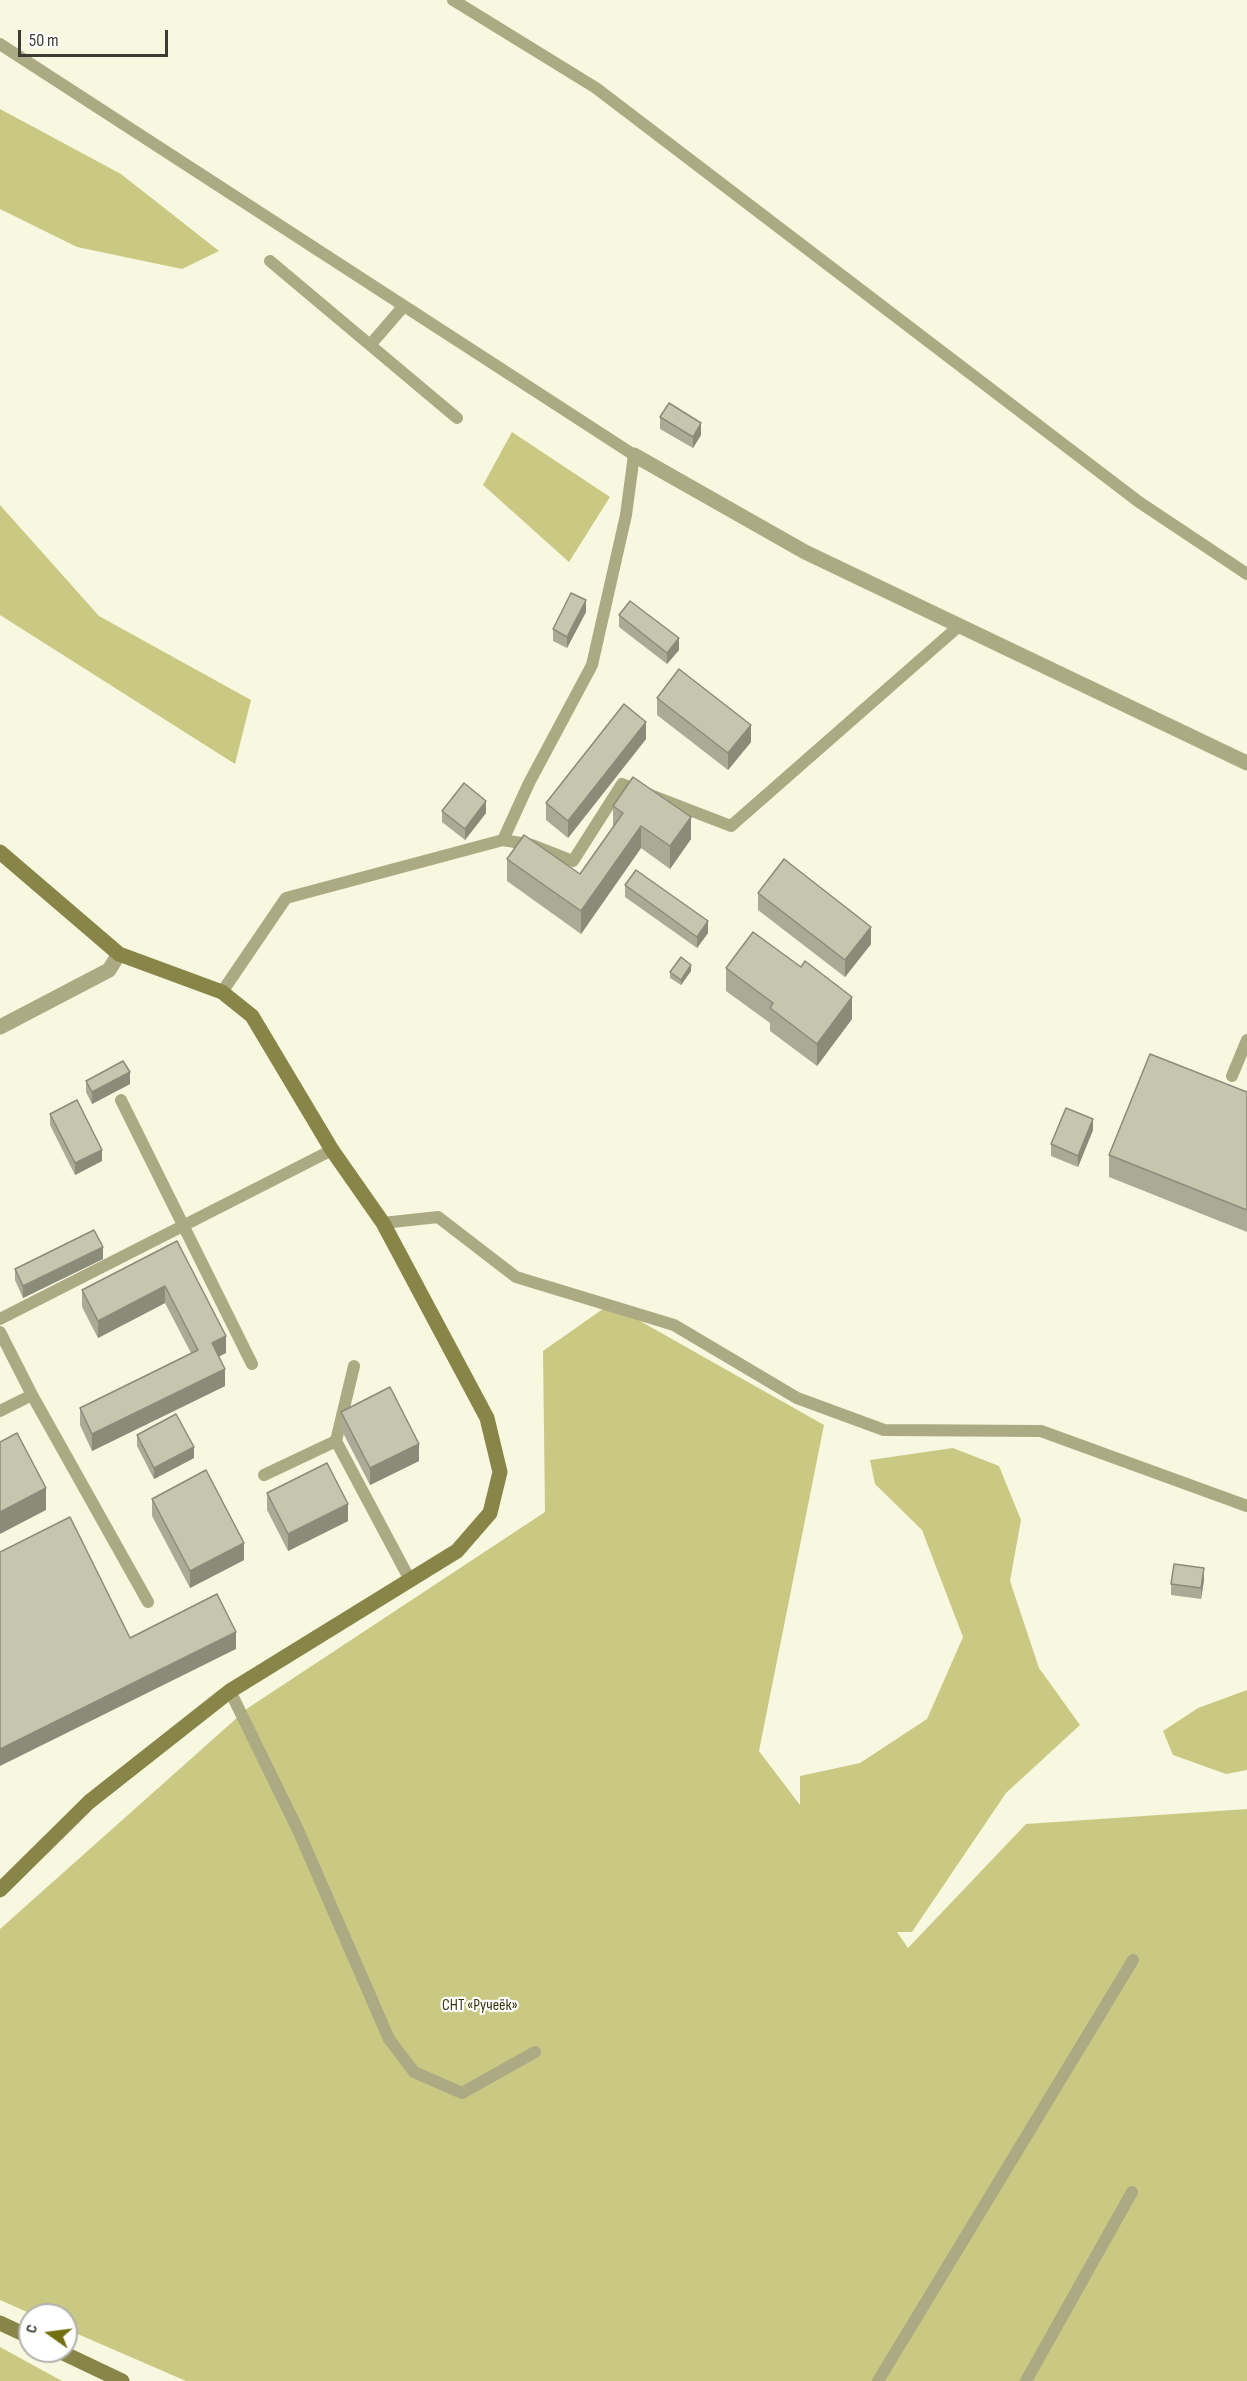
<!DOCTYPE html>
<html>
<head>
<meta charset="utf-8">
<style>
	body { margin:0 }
	#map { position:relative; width:1247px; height:2381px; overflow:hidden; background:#f8f8e1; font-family:"Sofia Sans Condensed",sans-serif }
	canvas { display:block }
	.north { position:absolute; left:18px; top:2303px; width:60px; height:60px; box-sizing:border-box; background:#fff; border:2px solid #b1b1ad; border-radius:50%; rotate:284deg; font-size:16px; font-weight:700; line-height:24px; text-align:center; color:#3c3c33 }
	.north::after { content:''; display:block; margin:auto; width:21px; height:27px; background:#737011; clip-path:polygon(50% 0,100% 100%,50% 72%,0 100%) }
	.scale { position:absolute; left:18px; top:30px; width:150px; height:27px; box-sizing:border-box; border:3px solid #3c3c33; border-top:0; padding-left:8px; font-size:18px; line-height:21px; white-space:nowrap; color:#3c3c33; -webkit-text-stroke:4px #fff; paint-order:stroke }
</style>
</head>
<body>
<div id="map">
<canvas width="1247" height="2381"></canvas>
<div class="north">С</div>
<div class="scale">50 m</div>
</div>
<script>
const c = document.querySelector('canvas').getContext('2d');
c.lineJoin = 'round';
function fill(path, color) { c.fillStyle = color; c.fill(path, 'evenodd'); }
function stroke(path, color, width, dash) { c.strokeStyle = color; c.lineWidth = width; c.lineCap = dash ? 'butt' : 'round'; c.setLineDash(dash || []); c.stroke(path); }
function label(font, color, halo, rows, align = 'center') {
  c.font = font + ' "Sofia Sans Condensed",sans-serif'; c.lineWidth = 4.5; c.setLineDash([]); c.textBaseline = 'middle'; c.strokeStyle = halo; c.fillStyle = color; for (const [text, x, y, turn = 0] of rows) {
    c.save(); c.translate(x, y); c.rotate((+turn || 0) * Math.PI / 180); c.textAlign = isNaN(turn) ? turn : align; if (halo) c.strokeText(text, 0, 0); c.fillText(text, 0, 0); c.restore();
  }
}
fill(new Path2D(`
	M0,109L121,174L219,251L182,269L77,247L0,209Z
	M512,432L610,497L569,562L483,485Z
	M0,505L99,616L251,700L235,764L0,615Z
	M610,1304L824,1425L759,1751L800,1805V1776L860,1763L927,1719L963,1637L922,1530L875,1484L870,1460L953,1448L999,1466L1021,1520L1010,1581L1039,1668L1080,1725L1006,1793L912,1932H897L908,1948L1026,1824L1247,1809V2381H186L66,2329V2315H34L0,2300V1929L248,1708L545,1512L543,1351Z
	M1247,1690V1770L1226,1774L1173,1755L1163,1731L1198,1708Z
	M0,2347L62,2381H0Z`), '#cac984');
stroke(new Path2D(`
	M453,0L596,88L1139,502L1247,574
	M0,44L634,455L626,515L592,665L529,783L503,840
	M270,261L457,418
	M370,345L403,307
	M222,992L286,898L503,840L532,845L573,861L622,784L731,826L959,626
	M1232,1076L1247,1040
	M121,1100L252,1364
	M383,1223L438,1217L516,1277L674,1325L797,1398L884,1430L1041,1431L1247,1506
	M0,1319L332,1150
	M0,1332L32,1395L0,1411
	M354,1366L336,1441L410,1580
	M32,1395L148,1602
	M264,1475L336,1441
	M230,1691L298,1830L389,2039L414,2072L462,2093L535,2052
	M878,2381L1133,1960
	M1026,2381L1132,2192`), '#abaa82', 12);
stroke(new Path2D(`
	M634,455L805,552L1247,763
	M0,1027L109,970L119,954`), '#abaa82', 15);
stroke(new Path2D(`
	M0,852L119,954L222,992L252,1016L332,1150L383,1223L487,1418L500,1472L490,1513L457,1551L230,1691L89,1802L0,1890
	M0,2323L30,2337
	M59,2351L122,2381`), '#878547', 15);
fill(new Path2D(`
	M660,417L701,435L693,448L660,429Z
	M586,612L567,648L553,641V629Z
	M619,615L679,650L667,664L619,627Z
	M657,698L751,742L728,770L657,715Z
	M646,739L568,838L546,820V803Z
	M613,806L691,839L670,869L641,848L581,934L507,881V859L580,874L613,828Z
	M442,811L486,813L465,840L442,822Z
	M625,885L708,933L697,948L625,897Z
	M758,893L871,944L845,977L758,910Z
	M726,968L852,1019L817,1066L770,1031V1023L726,991Z
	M691,971L681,985L670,978V972Z
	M86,1081L130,1084L92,1104L86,1092Z
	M1247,1092V1232L1109,1177V1155Z
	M50,1114L102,1161L75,1175L50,1125Z
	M1093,1130L1078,1167L1051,1156V1144Z
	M177,1241L226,1353L219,1356L225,1386L92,1451L80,1425V1408L191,1353L165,1303L98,1338L82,1307V1290Z
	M103,1259L23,1298L15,1280V1269Z
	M341,1412L419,1461L370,1485L341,1429Z
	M137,1435L194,1458L154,1479L137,1446Z
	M267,1493L348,1521L288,1551L267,1510Z
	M152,1499L244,1560L190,1588L152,1516Z
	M1204,1580L1201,1599L1171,1595V1584Z`), '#aaaa96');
fill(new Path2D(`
	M701,423V435L693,448V437Z
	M586,600V612L567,648V637Z
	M679,638V650L667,664V653Z
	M646,722V739L568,838V821Z
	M751,725V742L728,770V753Z
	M486,801V813L465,840V829Z
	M691,817V839L670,869V846Z
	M641,826V848L581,934V911Z
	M708,921V933L697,948V937Z
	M871,927V944L845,977V960Z
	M691,965V971L681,985V980Z
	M852,997V1019L817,1066V1044Z
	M130,1072V1084L92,1104V1092Z
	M1093,1119V1130L1078,1167V1156Z
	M102,1150V1161L75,1175V1163Z
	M103,1247V1259L23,1298V1286Z
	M165,1286V1303L98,1338V1321Z
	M226,1336V1353L212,1360V1343Z
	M225,1369V1386L92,1451V1434Z
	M419,1444V1461L370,1485V1468Z
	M194,1447V1458L154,1479V1468Z
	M46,1488V1510L0,1534V1512Z
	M348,1504V1521L288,1551V1534Z
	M244,1543V1560L190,1588V1571Z
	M1204,1568V1580L1201,1599V1588Z
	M236,1632V1649L0,1766V1749Z`), '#8b8b7a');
const building = new Path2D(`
	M669,403L701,423L693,437L660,417Z
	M571,593L586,600L567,637L553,629Z
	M630,601L679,638L667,653L619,615Z
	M679,669L751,725L728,753L657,698Z
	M624,704L646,722L568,821L546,803Z
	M633,777L691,817L670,846L641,826L581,911L507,859L524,835L580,874L623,813L613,806Z
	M464,783L486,801L465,829L442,811Z
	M784,859L871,927L845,960L758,893Z
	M636,870L708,921L697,937L625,885Z
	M753,932L801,967L805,961L852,997L817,1044L770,1008L773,1003L726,968Z
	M681,957L691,965L681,980L670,972Z
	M1150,1054L1247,1092V1210L1109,1155Z
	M123,1061L130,1072L92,1092L86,1081Z
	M77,1100L102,1150L75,1163L50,1114Z
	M1066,1108L1093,1119L1078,1156L1051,1144Z
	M94,1230L103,1247L23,1286L15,1269Z
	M177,1241L226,1336L212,1343L225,1369L92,1434L80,1408L198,1350L165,1286L98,1321L82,1290Z
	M390,1387L419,1444L370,1468L341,1412Z
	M176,1414L194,1447L154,1468L137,1435Z
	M17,1433L46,1488L0,1512V1442Z
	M327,1463L348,1504L288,1534L267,1493Z
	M206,1470L244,1543L190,1571L152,1499Z
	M70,1517L130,1638L217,1594L236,1632L0,1749V1552Z
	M1174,1564L1204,1568L1201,1588L1171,1584Z`);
fill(building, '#c6c6af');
stroke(building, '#8b8b7a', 1.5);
label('16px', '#39370c', '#fff', [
	["СНТ «Ручеёк»",480,2006]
]);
</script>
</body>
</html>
